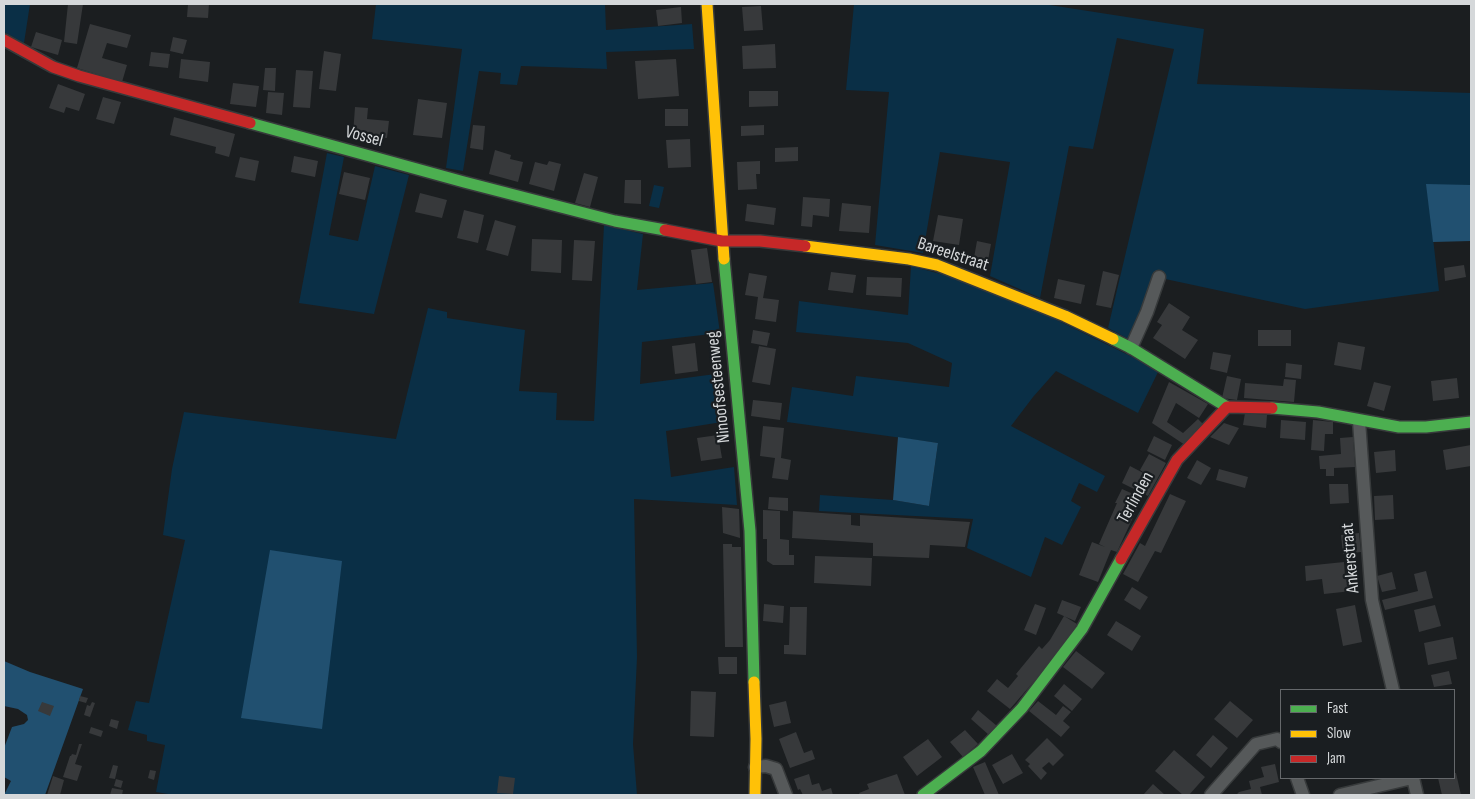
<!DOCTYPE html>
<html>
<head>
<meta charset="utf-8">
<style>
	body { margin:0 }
	#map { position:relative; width:1475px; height:799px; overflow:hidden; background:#1b1e20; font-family:"Sofia Sans Condensed",sans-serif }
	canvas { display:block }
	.frame { position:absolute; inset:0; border:5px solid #d5d8da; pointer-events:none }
	.legend { position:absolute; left:1280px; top:689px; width:175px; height:90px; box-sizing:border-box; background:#1a1e21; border:1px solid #65686b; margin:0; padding:6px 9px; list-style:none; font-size:15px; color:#d5d8da }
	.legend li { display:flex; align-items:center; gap:10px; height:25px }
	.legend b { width:25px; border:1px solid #65686b }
</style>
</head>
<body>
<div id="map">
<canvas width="1475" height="799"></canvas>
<div class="frame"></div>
<ul class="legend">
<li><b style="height:6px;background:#4caf50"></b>Fast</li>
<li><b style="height:6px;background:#ffc107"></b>Slow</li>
<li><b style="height:6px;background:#c62828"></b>Jam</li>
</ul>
</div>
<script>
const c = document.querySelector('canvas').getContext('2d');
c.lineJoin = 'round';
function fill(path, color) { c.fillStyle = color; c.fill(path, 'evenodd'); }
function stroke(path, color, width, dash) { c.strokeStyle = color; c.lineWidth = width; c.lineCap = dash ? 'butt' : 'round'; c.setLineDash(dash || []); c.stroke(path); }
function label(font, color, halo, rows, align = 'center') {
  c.font = font + ' "Sofia Sans Condensed",sans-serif'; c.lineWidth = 4.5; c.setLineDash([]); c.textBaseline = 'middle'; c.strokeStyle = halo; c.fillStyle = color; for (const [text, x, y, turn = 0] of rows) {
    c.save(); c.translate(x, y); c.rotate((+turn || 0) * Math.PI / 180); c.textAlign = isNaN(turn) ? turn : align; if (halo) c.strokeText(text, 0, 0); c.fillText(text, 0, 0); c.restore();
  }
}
fill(new Path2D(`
	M4,4H30L24,43L4,32Z
	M376,4H605L606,30L692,24L694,49L606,52L607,69L521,66L517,85L500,84L501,73L479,71L463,171L446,168L462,49L372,39Z
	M854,4H1043L1204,29L1197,84L1471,93V185H1427L1439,291L1305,309L1156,277L1130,340L1108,328L1174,49L1117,38L1093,149L1069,146L1040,298L990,276L1010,162L940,152L923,253L875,245L889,92L846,90Z
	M327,153L344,157L329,235L358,241L375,166L409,175L374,314L299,303Z
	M654,185L664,187L659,208L649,206Z
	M604,225L643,234L637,290L713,283L720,333L642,342L640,384L723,373L728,421L666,431L671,477L734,467L737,505L634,499L637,657L633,744L637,795H174L156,792L165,745L147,741V735L128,730L136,701L149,703L185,540L163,535L172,469L184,412L396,439L428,308L447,312V318L525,330L519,391L557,393L556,420L594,421Z
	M911,266L959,279L1020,302L1159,370L1138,413L1056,371L1033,397L1011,426L1105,476L1097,492L1079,483L1071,501L1081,507L1062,545L1045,537L1031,577L967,548L973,519L819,511L820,495L893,500L929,506L938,443L787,422L792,387L853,396L856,376L949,387L952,363L908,343L796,332L799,301L908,315Z`), '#0a2f46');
fill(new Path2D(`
	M1426,184L1471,185V241L1433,242Z
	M898,437L938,443L929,506L893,500Z
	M270,550L342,561L322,729L241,718Z
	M4,661L30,672L83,689L45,795H4L11,781L4,777V748L12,727L24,724L28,720L27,715L18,709L4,706Z`), '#215070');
fill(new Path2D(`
	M68,4H83L77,44L64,42Z
	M188,4H209L208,18L187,17Z
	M761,6L763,30L744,31L742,7Z
	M681,7L682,23L658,26L656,10Z
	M90,24L131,35L127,48L107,43L102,58L127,65L122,82L77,68Z
	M36,32L62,40L58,55L31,47Z
	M173,37L187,40L183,54L170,51Z
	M775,44L776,68L743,69L742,46Z
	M324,51L341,54L336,91L319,89Z
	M151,52L170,54L168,68L149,66Z
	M181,59L210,62L208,82L179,78Z
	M676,59L679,96L638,99L635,61Z
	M265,68H276L275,91L263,90Z
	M296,70L313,71L310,108L293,107Z
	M233,83L259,86L256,107L230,104Z
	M58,84L85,94L79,111L66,107L64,113L49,108Z
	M749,91H778V106L749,107Z
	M268,92L284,93L282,115L266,113Z
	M103,97L121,102L114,124L96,119Z
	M418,99L447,103L442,138L413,135Z
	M355,107L368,108L367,119L389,121L387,138L353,135Z
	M665,109H688V126H665Z
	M174,117L235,134L229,157L215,153L216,147L170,135Z
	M473,125L485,126L483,150L470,148Z
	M764,125V135L741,136V126Z
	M690,139L691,167L668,168L666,140Z
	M798,147V161L775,162V148Z
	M495,150L511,155L510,159L523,162L518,182L489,174Z
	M294,156L318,161L315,177L291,172Z
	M240,157L259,161L255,181L235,177Z
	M549,161L561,164L554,191L529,184L535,162L547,165Z
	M760,161V174H756L757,189L738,190L737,162Z
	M344,172L370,178L365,200L339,194Z
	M584,173L598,177L590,207L575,203Z
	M625,180H641V204L624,203Z
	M420,193L447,200L442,218L415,212Z
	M803,197L830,199L829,217L813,215L812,227L801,226Z
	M842,203L871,206L869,233L839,231Z
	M747,204L776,208L774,225L745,221Z
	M464,210L484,215L478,243L457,238Z
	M938,215L963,219L959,245L933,241Z
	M495,220L516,226L508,256L486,250Z
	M532,239L562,240L561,273L531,271Z
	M574,240L595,241L592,281L572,280Z
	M977,241L991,244L987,266L973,263Z
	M707,248L712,282L696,284L691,250Z
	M1464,265L1466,277L1445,281L1444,268Z
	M1103,271L1119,275L1111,308L1096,305Z
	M831,272L856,275L853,293L828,290Z
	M749,273L767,276L763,298L779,300L776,322L755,319L758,297L745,295Z
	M867,277L902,278L901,297L866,295Z
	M1058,279L1085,285L1081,304L1054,298Z
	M1169,303L1190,317L1182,330L1198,340L1185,359L1153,338L1162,325L1157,322Z
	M753,330L770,333L767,346L751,343Z
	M1258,330H1291V346H1258Z
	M1338,342L1365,347L1361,370L1334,365Z
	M695,343L698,371L675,374L672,346Z
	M759,346L776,349L770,385L752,382Z
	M1213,352L1231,355L1227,373L1210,369Z
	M1286,363L1302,365L1301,379L1285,377Z
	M1227,376L1241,379L1237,400L1222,398Z
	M1457,378L1459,398L1433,401L1431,381Z
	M1284,379L1296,380L1294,402L1244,398L1245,383L1283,386Z
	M1169,382L1208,404L1199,418L1176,403L1167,422L1183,433L1198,419L1204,425L1185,445L1152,423Z
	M1374,382L1391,386L1384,411L1367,406Z
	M753,400L782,403L780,420L751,416Z
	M1245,413L1267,415L1266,428L1243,425Z
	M1281,420L1306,422L1305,440L1280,438Z
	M1313,420L1333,422V434H1325L1324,451L1311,450Z
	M1224,423L1239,428L1229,445L1210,437Z
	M763,426L784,428L781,458L791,460L788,480L772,478L775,458L760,456Z
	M718,435L722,458L701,461L697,438Z
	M1154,436L1172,445L1165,460L1147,451Z
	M1353,437L1355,467L1334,468V476H1326V469H1320L1319,456L1341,454L1340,438Z
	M1471,445V466L1446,470L1443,450Z
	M1395,450L1396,471L1376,473L1374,452Z
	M1149,454L1166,463L1148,496L1122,483L1130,466L1149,476L1140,470Z
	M1197,460L1211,468L1201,485L1187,478Z
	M1219,469L1248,477L1245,488L1216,480Z
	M1329,484H1348L1349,503L1330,504Z
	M1122,489L1142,498L1117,552L1111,550L1098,582L1079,575L1092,542L1105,547L1099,544L1117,503H1115Z
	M1170,494L1186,501L1161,553L1155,551L1138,582L1123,574L1140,543L1145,546Z
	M1393,495L1394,519L1375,520L1374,496Z
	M769,497L788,498V511L768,509Z
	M722,507L739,509L740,538L723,533Z
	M763,510L780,511V539L789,540V555H794V565H773L767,561V539H763Z
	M793,511L851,515V525L860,526V515L970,522L965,547L930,545L929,558L873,556V543L792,538Z
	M1359,533L1361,552L1343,554L1341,535Z
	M723,544H732V547H741L743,647H725Z
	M815,556L872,558L871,586L814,583Z
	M1344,562L1345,577H1351L1352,591L1324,594L1322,579L1306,581L1305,566Z
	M1426,571L1433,598L1385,610L1382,600L1418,591L1414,574Z
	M1392,572L1396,589L1382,592L1377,576Z
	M1132,587L1148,597L1140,610L1124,600Z
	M1062,600L1081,607L1075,621L1057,613Z
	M764,604L784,606L783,623L763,621Z
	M1035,604L1046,608L1036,635L1024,630Z
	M1355,605L1362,642L1343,646L1336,609Z
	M1435,605L1441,626L1419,632L1414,610Z
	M790,607H807L806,655L784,654V645H789Z
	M1064,616L1077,624L1063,648L1010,709L987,691L997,679L1008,688L1018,676L1016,674L1039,646L1042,649L1050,640Z
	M1116,621L1141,636L1132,651L1107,635Z
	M1453,637L1457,659L1428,665L1424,643Z
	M1076,651L1105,673L1092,689L1063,667Z
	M718,657H737V674H719Z
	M1449,671L1452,684L1434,687L1431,675Z
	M1064,684L1082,699L1072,711L1054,696Z
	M691,691L716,692L714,737L690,736Z
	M80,696L88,698L86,703L79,701Z
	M786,701L791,723L774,727L769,705Z
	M1038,701L1056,715L1063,706L1071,712L1063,721L1070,727L1061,737L1029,711Z
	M1230,701L1253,720L1237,738L1214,719Z
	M42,702L54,706L50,716L38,711Z
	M92,702L95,703L90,717L84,715L87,705L90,706Z
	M978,710L997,726L989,735L971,719Z
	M111,719L119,721L117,729L109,726Z
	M91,727L103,731L101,737L89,733Z
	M965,730L978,744L963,757L950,742Z
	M796,732L804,753L812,750L815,759L790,768L779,739Z
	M1213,735L1228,748L1211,768L1196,755Z
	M1047,738L1064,755L1053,766L1049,762L1042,768L1047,773L1041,780L1028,766L1030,764L1025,760Z
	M928,739L942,757L917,776L903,757Z
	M79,744H82L75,764L82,766L77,781L63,777L70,756H71L72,754L76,755Z
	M1174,750L1205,777L1189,795H1183L1155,771Z
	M1012,754L1023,773L1003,784L992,765Z
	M985,762L999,795H985L973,767Z
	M1275,764L1279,782L1260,787L1262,795H1236L1239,792L1251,789L1249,781L1264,777L1261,767Z
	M113,765L118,766L115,779L109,778Z
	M150,770L156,771L154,780L148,778Z
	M1454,773H1456L1461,795H1442L1438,778H1454Z
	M809,774L812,785L819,783L822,791L831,788L833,795H803L800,789L798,790L794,779Z
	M897,774L905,795H860L859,793L869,789L867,784Z
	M53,776L64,780L60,795H47Z
	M499,776L515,778L513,794L497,793Z
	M116,779L123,781L121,788L114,786Z
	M1153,784L1165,795H1143Z
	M112,788L123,790L122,795H110Z`), '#37393b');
const street = new Path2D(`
	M1131,348L1147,312L1159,277
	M1359,421L1372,600L1393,690
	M755,767L766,766L776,769L786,795
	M1297,778L1303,795
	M1413,778L1417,795
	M1211,795L1256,744L1277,739L1281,742
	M1340,795L1412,778`);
const fast = new Path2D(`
	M250,123L464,182L615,221L665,230
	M724,259L750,531L754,682
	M1113,339L1131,348L1227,407
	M1272,408L1318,412L1399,427H1426L1471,422
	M923,795L981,751L1022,708L1082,629L1121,559`);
const slow = new Path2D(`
	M707,4L724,259
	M805,246L909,259L937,265L1065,316L1113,339
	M754,682L756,739L755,795`);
const jam = new Path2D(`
	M4,40L53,67L79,76L250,123
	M665,230L722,241H760L805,246
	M1121,559L1177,460L1227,407L1272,408`);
stroke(street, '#373a3b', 15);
stroke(fast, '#373a3b', 14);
stroke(slow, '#373a3b', 14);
stroke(jam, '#373a3b', 14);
stroke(street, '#56595a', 12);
stroke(fast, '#4caf50', 11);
stroke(slow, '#ffc107', 11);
stroke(jam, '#c62828', 11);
label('18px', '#d5d8da', '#1a1e21', [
	["Vossel",364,137,15],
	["Bareelstraat",953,255,18],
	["Ninoofsesteenweg",719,387,-96],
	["Terlinden",1136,498,-61],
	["Ankerstraat",1351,558,-95]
]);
</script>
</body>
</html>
